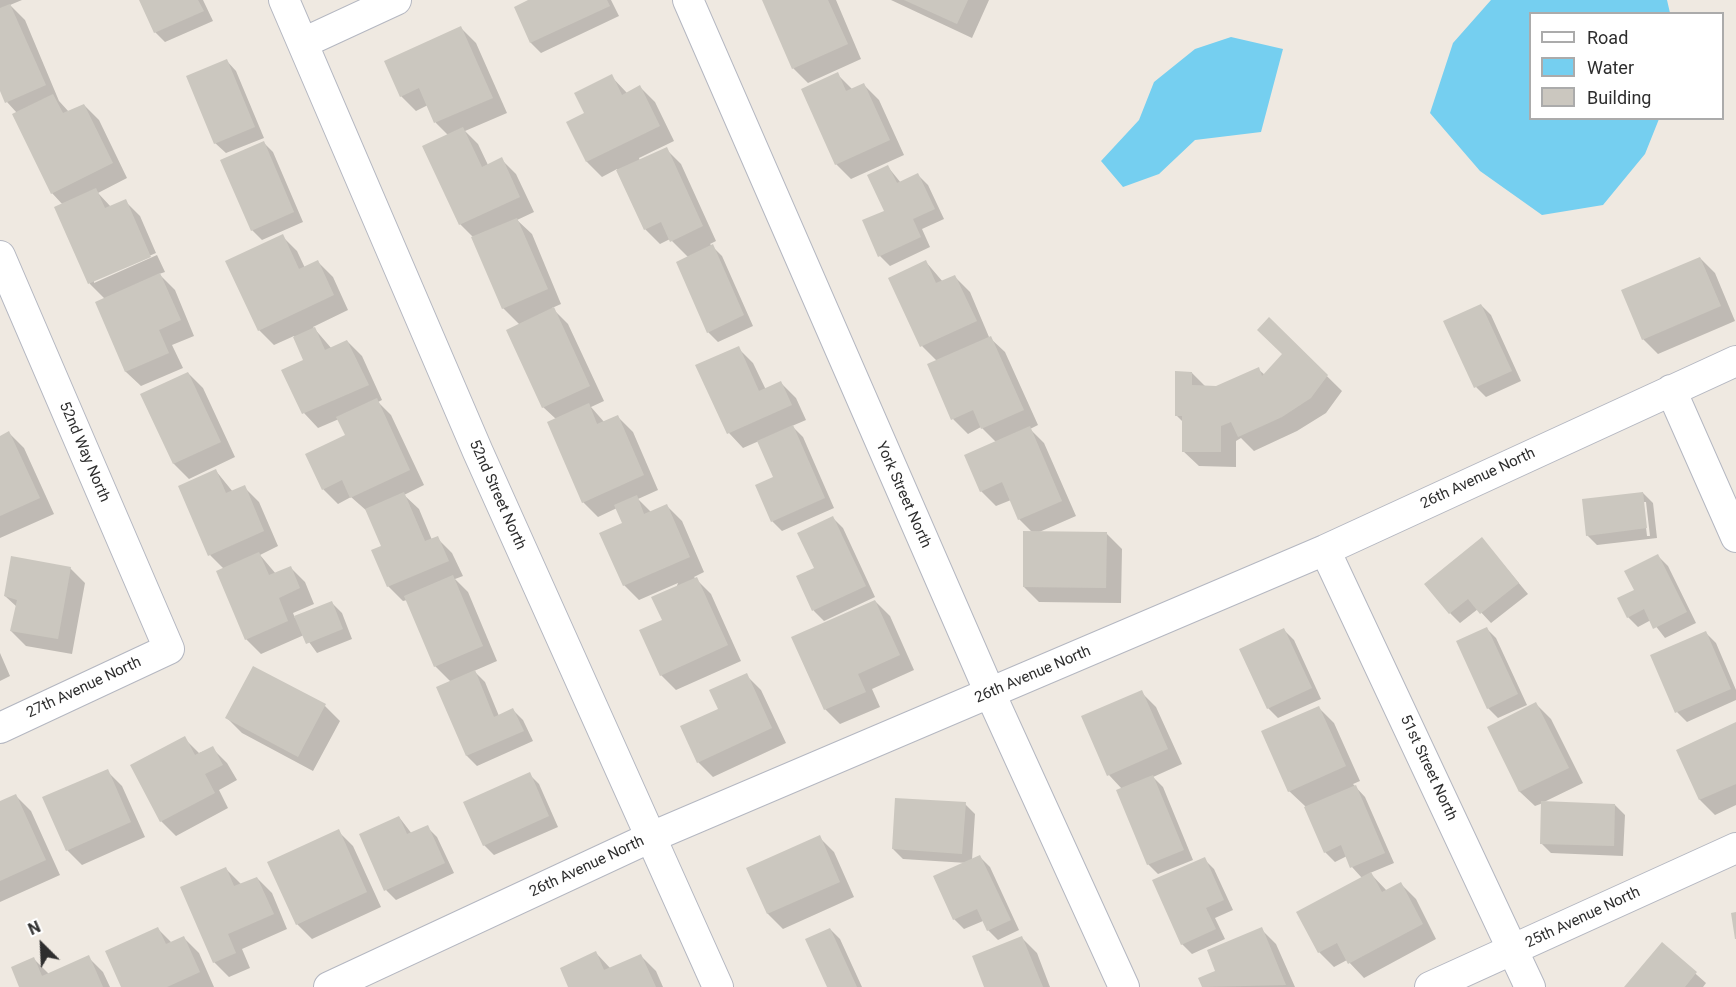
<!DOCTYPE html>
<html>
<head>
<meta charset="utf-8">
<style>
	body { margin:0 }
	#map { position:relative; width:1736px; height:987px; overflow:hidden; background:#efe9e1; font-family:Roboto,sans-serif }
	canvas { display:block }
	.legend { position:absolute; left:1529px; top:12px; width:195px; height:108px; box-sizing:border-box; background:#fff; border:2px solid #ababab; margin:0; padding:8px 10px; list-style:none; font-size:18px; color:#2e2e2e }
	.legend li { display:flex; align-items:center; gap:12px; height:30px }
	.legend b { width:30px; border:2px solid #ababab }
	.north { position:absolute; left:12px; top:915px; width:60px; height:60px; -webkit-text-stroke:4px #fff; paint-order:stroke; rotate:336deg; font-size:16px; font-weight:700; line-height:24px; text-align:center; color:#2e2e2e }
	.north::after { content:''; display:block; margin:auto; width:21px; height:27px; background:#2e2e2e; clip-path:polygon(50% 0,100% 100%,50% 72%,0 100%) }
</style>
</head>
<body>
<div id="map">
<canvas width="1736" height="987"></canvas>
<ul class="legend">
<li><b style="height:8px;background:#fff"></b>Road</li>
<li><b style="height:16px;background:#75cff0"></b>Water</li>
<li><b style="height:16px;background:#cbc7bf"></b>Building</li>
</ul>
<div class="north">N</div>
</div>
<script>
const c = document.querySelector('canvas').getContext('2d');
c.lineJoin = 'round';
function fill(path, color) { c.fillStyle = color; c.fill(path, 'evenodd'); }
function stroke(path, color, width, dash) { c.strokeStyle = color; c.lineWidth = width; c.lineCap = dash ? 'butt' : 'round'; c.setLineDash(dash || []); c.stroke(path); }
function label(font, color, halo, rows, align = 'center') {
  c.font = font + ' Roboto,sans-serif'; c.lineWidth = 5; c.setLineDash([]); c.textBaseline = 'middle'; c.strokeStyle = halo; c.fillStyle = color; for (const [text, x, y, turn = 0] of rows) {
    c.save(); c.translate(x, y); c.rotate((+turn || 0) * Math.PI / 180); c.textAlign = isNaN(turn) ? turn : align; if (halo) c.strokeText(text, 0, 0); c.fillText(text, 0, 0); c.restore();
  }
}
fill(new Path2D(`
	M1491,0H1667L1670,13L1530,14V118L1659,119L1645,154L1603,205L1542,215L1480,171L1430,113L1453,43Z
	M1231,37L1283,49L1261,132L1195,140L1159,174L1123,187L1101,161L1139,120L1154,82L1195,49Z`), '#75cff0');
fill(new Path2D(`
	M0,0H22L10,5L25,20L59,101L69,112L84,105L99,120L127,178L98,193L111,207L125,201L140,216L156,253L94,280V283L157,255L165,272L159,274L175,290L194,336L172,345L183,368L141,386L126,372L97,303L105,299L90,284L56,208L63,205L52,193L17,113L7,102L0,87Z
	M141,0H203L213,21L165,42L155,32Z
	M532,0H611L619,16L541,53L531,43L516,8Z
	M764,0H836L861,59L808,83L793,68Z
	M891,0H989L972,38Z
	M461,28L476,43L507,113L465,131L478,144L488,165L501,159L516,174L534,212L517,220L532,234L561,304L552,308L568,324L604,401L591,407L605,423L618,417L633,432L658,490L638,499L651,512L667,506L682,521L704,572L694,577L711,594L741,661L676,690L661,675L664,621L678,583L639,600L624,585V524L617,508L598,517L583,502L556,419L543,407L520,325L503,308L474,238L460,224L449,136L436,123L428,105L416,111L401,96Z
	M226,60L236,71L264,138L226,153L215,143Z
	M837,74L853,90L864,85L879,100L904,155L851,179L836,164Z
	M611,76L627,93L640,87L655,102L674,141L639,158L640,161L666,149L681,164L716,241L710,244L722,256L753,326L718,342L708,332L688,257L670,239L660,244L645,229L617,169L602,177L587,162L568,123L586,114Z
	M263,142L273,152L303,222L262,240L252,230L222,161Z
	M888,167L901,183L918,175L928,185L944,219L922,229L930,247L890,266L880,256Z
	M282,236L297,251L305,268L318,262L333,277L348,310L313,327L332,349L347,341L362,356L382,400L378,402L391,415L424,485L404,495L419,509L432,540L437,538L452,553L463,576L455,579L468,592L497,661L474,671L485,682L499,716L513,710L523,720L533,741L477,766L467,756L438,688L451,682L435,666L407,600L403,601L388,586L383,547L368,512L351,497L338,504L323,489L347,436L339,419L318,428L304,413L283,371L305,361L294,336L274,345L259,330L227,262Z
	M1700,258L1715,273L1735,321L1658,354L1643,339Z
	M926,262L943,282L955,277L970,292L989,337L1005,352L1038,425L1030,429L1044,443L1076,516L1037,533L1107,534L1122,549L1121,603L1039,602L1024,587L1033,533L1019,519L1011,500L996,506L981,491L996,442L981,427L968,434L953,419L937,361L922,346Z
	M1481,305L1491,315L1521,381L1486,397L1476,387L1445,322Z
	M1269,319L1342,391L1326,413L1297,431L1254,451L1241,438L1236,441V467L1199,466L1183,451L1184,423L1176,415L1192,373L1206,387H1216L1258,369L1265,375L1284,355Z
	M738,348L753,363L766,390L781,383L796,398L806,420L792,426L803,437L834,508L782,531L772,521L775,478L759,441L743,448L729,433L697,366Z
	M188,373L203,388L235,457L189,479L174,464L142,395Z
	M9,433L24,448L54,514L0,538V437Z
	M216,471L233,492L244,487L259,502L278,546L260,555L276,574L290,567L305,582L314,604L293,613L295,618L332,603L342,613L352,639L317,653L304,635L261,654L246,639L224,569L210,555L180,487Z
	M1643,493L1653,503L1657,538L1597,545L1587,535ZM1643,502H1646L1650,536H1647Z
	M833,518L843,528L875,597L824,621L814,611L798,577L816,569Z
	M1482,539L1528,594L1491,623L1478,609L1460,623L1450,613Z
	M1658,556L1668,566L1696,623L1665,638L1651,620L1638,627L1628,617L1636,591Z
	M70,568L85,583L72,654L26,646L11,631L17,607L5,596Z
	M875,601L890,616L914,670L872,689L880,707L840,724L825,709Z
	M1486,628L1496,638L1527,705L1498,718L1488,708Z
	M1284,630L1294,640L1321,699L1278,718L1268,708Z
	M1706,633L1716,643L1736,690V700L1687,722L1677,712Z
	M0,653L10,676L0,681Z
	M746,675L761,690L786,743L713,777L698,762L720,709Z
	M1141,692L1156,707L1182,764L1153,777L1163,787L1193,860L1158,874L1148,864L1122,789L1109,775L1083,716Z
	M1536,704L1551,719L1583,783L1544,802L1615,805L1625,815L1623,856L1551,853L1541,843L1543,803L1535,806L1520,792L1489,728Z
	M325,706L340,721L313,771L242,733L227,718Z
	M1319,708L1334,723L1360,781L1353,784L1365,797L1394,863L1370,873L1387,891L1401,884L1416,899L1436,939L1364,978L1347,960L1334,967L1319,952L1362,878L1352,867L1347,856L1335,862L1325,852L1305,806L1289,791Z
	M1736,724V805L1715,815L1700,800L1678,751Z
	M184,738L199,753L212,748L227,763L237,780L219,790L228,808L176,836L161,821Z
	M107,771L122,786L145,837L82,865L67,850Z
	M529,774L539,784L558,827L494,855L484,845Z
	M16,796L31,811L60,875L0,902V803Z
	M965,804L975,814L972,860L980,857L990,867L1019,930L998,940L988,930L983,921L964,929L954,919L967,863L903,859L893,849Z
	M399,817L412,834L427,827L437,837L454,873L396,900L386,890Z
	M338,831L353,846L381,907L312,939L297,924Z
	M819,837L834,852L854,897L783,929L768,914L748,868Z
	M1204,859L1214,869L1233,910L1215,918L1225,939L1192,954L1182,944Z
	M226,869L241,884L257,878L272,893L287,929L242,949L250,968L229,977L214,962Z
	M158,929L172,943L184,938L199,953L214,987H122Z
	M830,929L840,939L862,987H828Z
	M1261,929L1276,944L1295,987H1203L1200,979L1217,972Z
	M1022,938L1037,953L1050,987H986Z
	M1662,944L1706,983L1703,987H1626Z
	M596,953L611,969L641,956L656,971L663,987H570Z
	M88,957L103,972L110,987H21L34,959L49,974Z`), '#0003');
fill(new Path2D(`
	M139,0H198L204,11L154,33Z
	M528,0H607L610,6L530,43L514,7Z
	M762,0H828L848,44L792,69Z
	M904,0H968L957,24Z
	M10,4L46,85L5,103L0,91V8Z
	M461,26L493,98L434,123L419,88L400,97L384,61Z
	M227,59L255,127L214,144L186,76Z
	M838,72L846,91L864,83L890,140L835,165L801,89Z
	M612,74L622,95L640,85L660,126L586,162L566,122L584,113L574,93Z
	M53,94L63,113L84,104L113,163L51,194L12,114Z
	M463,127L482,167L502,157L520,197L459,225L422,146Z
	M264,141L294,212L251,231L220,160Z
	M667,147L703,226L670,242L661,222L644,230L616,170Z
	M888,165L897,183L918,173L935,209L913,219L921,237L878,257L862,220L884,211L867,175Z
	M96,188L105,208L126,199L151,257L88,284L54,207Z
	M517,218L548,289L502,309L471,237Z
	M283,234L299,269L318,260L334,295L258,331L225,261Z
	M713,244L744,315L707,333L676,262Z
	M1700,257L1721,306L1642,340L1621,290Z
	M926,260L936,283L955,275L977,321L920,347L888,278Z
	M160,273L181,320L159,330L169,353L125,372L95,302Z
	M1481,304L1512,371L1474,388L1443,321Z
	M554,307L590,386L542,408L506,330Z
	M1269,317L1328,375L1311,398L1282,417L1238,437L1231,422L1221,426V452H1182V416H1175V371L1192,372V385L1216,386L1259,367L1262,376L1282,354L1257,330Z
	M315,327L325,350L347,340L369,385L302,414L281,370L303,360L293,337Z
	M991,336L1024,410L981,429L973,410L951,420L927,364Z
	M739,346L759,391L781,381L792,405L727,434L695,365Z
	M188,372L221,442L173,464L140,394Z
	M377,398L410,470L350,498L342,480L322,490L305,454L345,435L336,417Z
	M589,403L597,424L618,415L644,475L582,503L547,422Z
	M793,425L825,498L771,522L755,485L773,477L757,441Z
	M1030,426L1062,501L1018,520L1002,482L980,492L964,455Z
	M9,431L40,498L0,516V436Z
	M216,469L226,493L245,485L264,531L208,556L178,486Z
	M404,492L425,541L438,536L449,561L387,587L371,550L381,546L365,509Z
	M1643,492L1647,528L1586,536L1582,499Z
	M637,495L644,514L667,504L690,557L623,586L599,533L622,523L614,505Z
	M833,516L866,586L812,611L796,576L814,568L797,533Z
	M1023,531L1107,532L1106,588L1023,587Z
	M1482,537L1519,583L1480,614L1468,599L1449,614L1424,584Z
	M259,552L269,575L291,566L300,588L279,598L288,621L245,640L216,571Z
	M1658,554L1687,612L1653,629L1644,609L1627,618L1617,598L1634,590L1624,571Z
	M11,556L71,567L58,639L10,631L17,600L4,596Z
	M453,575L483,646L434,667L404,596Z
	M697,577L728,645L660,676L639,630L662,620L651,597Z
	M875,600L900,655L858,674L866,692L824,710L791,637Z
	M332,601L343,629L306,644L294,616Z
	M1487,627L1518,694L1487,709L1456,641Z
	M1284,628L1312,688L1267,709L1239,649Z
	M1706,631L1731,689L1675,713L1650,655Z
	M253,666L326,704L298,757L225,718Z
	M475,670L494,717L513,708L524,731L466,756L436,687Z
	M747,673L772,728L697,763L680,726L718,709L709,690Z
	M1142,690L1168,749L1107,776L1081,716Z
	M1536,702L1569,768L1519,792L1487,727Z
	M1319,706L1346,766L1288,792L1261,731Z
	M1736,722V784L1699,800L1676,750Z
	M185,736L195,755L213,746L223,765L205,774L215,793L160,822L130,765Z
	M108,769L131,822L66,851L42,797Z
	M530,772L549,816L483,846L463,802Z
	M1153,775L1184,850L1147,865L1116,790Z
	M1356,785L1385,853L1350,868L1341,845L1324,853L1304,807Z
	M16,794L46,860L0,881V801Z
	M895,798L966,802L962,854L892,849Z
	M1541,801L1615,804L1614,846L1540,844Z
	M399,816L407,834L428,825L445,863L384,891L359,834Z
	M339,829L367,892L296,925L267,862Z
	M820,835L840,882L767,914L746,868Z
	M980,855L1011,920L987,931L977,909L953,920L933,876Z
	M1205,857L1224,900L1206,908L1216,929L1181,945L1152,880Z
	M226,867L234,886L257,877L274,914L228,934L236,953L213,963L180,887Z
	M1371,872L1382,892L1401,882L1423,924L1348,964L1337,943L1318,953L1296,912Z
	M1736,912V939H1735L1731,913Z
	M158,927L166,944L184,936L200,972L167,987H121L105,951Z
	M1262,927L1286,985L1202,987L1198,978L1215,971L1207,950Z
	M830,928L857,987H827L805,939Z
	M1022,936L1043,987H984L972,956Z
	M1662,942L1697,972L1685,987H1624Z
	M596,951L604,970L641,954L656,987H568L560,968Z
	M89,955L103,987H19L11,967L34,957L42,976Z`), '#cbc7bf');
const minor = new Path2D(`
	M284,0L478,452L718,987
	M688,0L990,693L1124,987
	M303,43L396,0
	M0,256L169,649L0,728
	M1671,390L1736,537
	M1325,550L1530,987
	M329,987L649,838L1325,550L1736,361
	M1430,987L1736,848`);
stroke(minor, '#b4b7c1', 32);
stroke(minor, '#fff', 30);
label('15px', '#2e2e2e', '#fff', [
	["52nd Way North",84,452,67],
	["26th Avenue North",1478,479,-25],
	["52nd Street North",497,495,66],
	["York Street North",903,495,66],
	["26th Avenue North",1033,675,-23],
	["27th Avenue North",84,688,-25],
	["51st Street North",1428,768,65],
	["26th Avenue North",587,867,-25],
	["25th Avenue North",1583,918,-25]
]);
</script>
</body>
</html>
